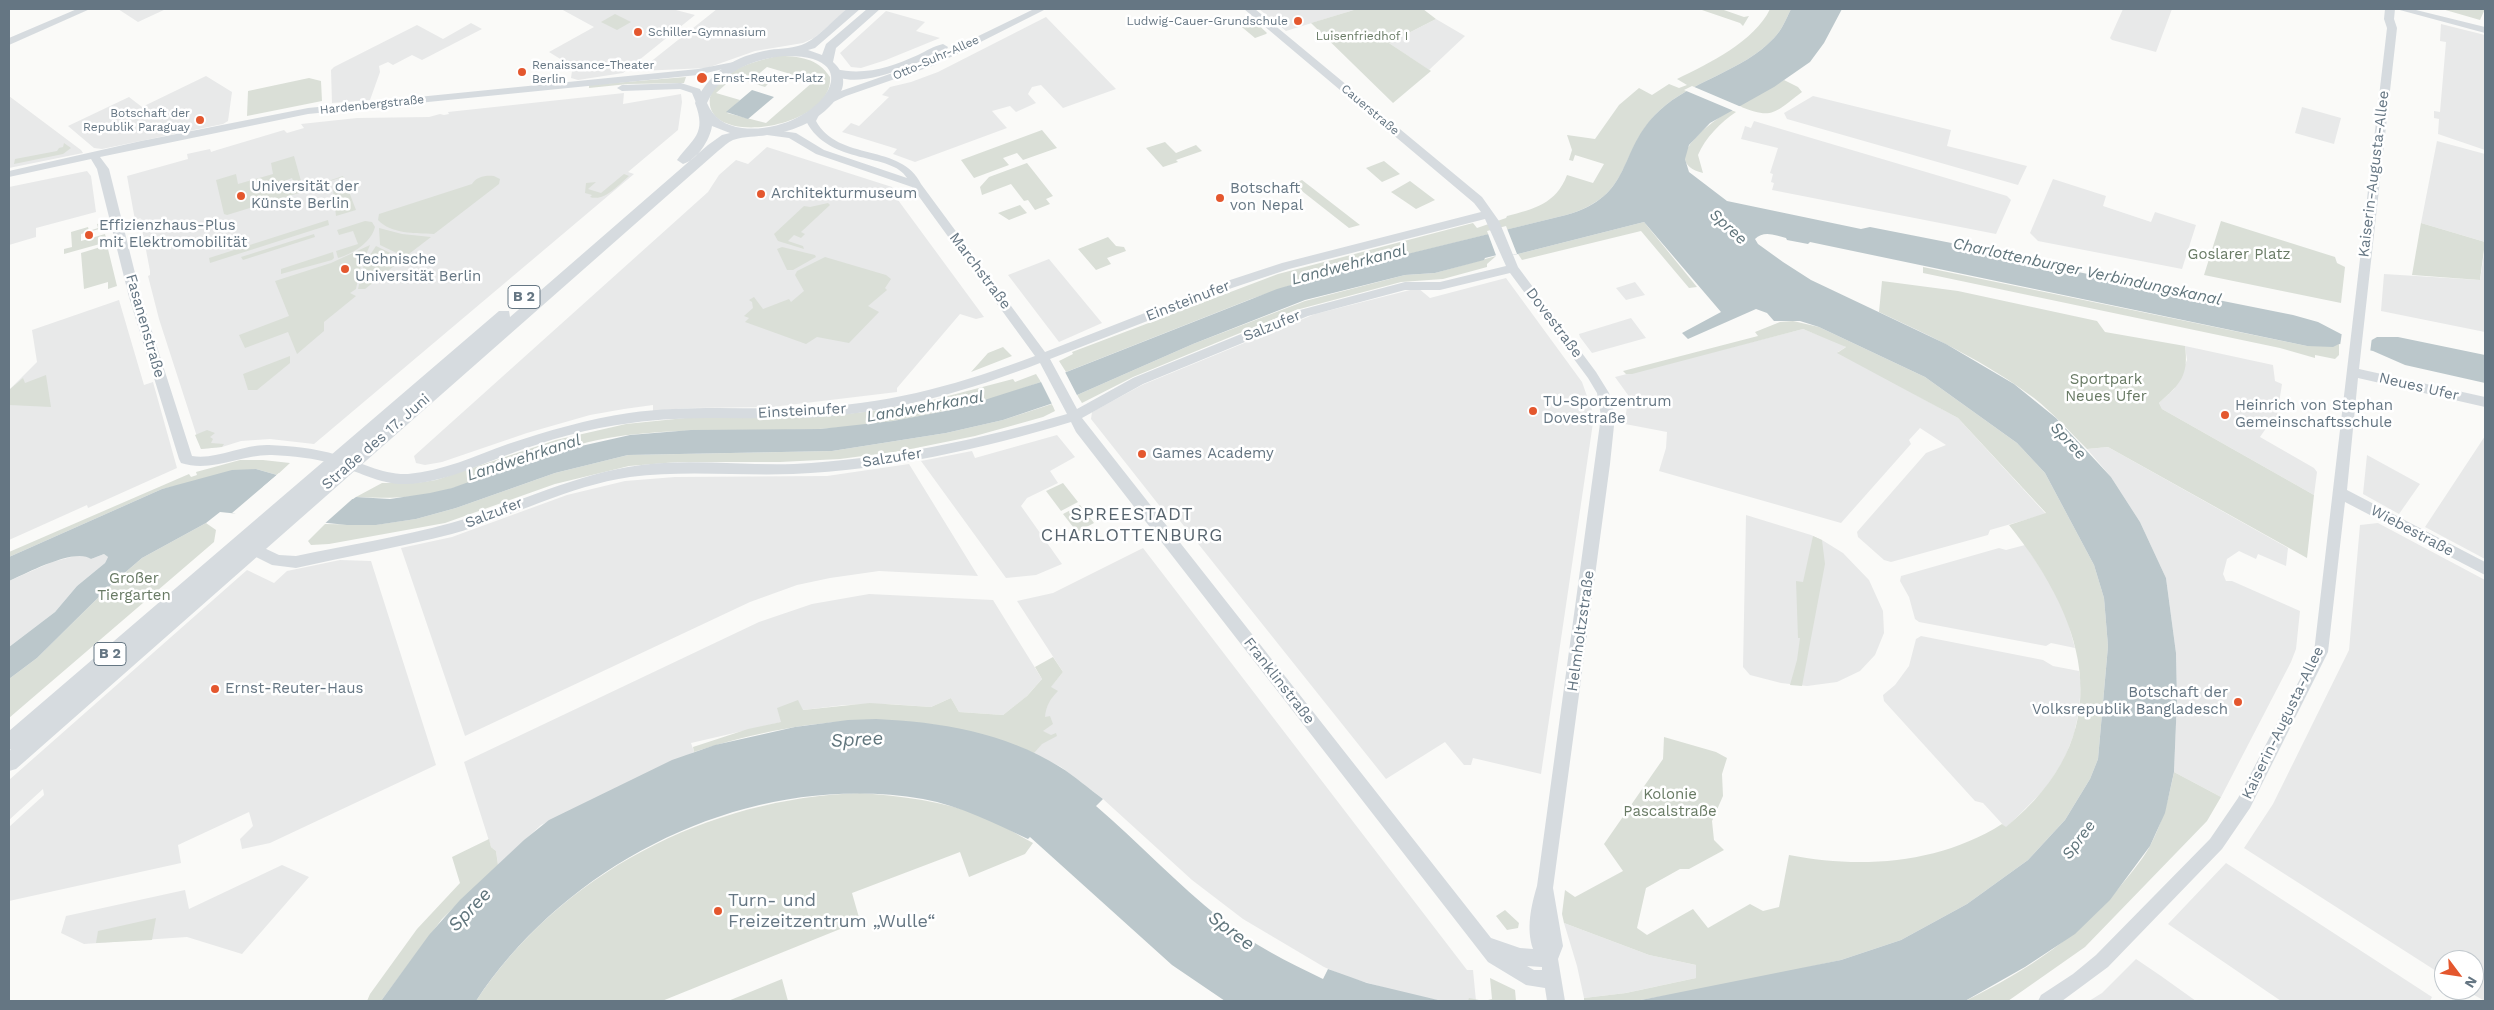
<!DOCTYPE html>
<html>
<head>
<meta charset="utf-8">
<style>
	body { margin:0 }
	#map { position:relative; width:2494px; height:1010px; overflow:hidden; background:#fafaf8; font-family:"Work Sans",sans-serif }
	canvas { display:block }
	.frame { position:absolute; inset:0; border:10px solid #657683; pointer-events:none }
	.north { position:absolute; left:2434px; top:950px; width:50px; height:50px; box-sizing:border-box; background:#fff; border:1px solid #c1c8cd; border-radius:50%; rotate:121deg; font-size:14px; font-weight:700; line-height:20px; text-align:center; color:#657683 }
	.north::after { content:''; display:block; margin:auto; width:18px; height:22px; background:#e4572e; clip-path:polygon(50% 0,100% 100%,50% 72%,0 100%) }
</style>
</head>
<body>
<div id="map">
<canvas width="2494" height="1010"></canvas>
<div class="frame"></div>
<div class="north">N</div>
</div>
<script>
const c = document.querySelector('canvas').getContext('2d');
c.lineJoin = 'round';
function fill(path, color) { c.fillStyle = color; c.fill(path, 'evenodd'); }
function stroke(path, color, width, dash) { c.strokeStyle = color; c.lineWidth = width; c.lineCap = dash ? 'butt' : 'round'; c.setLineDash(dash || []); c.stroke(path); }
function label(font, color, halo, rows, align = 'center') {
  c.font = font + ' "Work Sans",sans-serif'; c.lineWidth = 5; c.setLineDash([]); c.textBaseline = 'middle'; c.strokeStyle = halo; c.fillStyle = color; for (const [text, x, y, turn = 0] of rows) {
    c.save(); c.translate(x, y); c.rotate((+turn || 0) * Math.PI / 180); c.textAlign = isNaN(turn) ? turn : align; if (halo) c.strokeText(text, 0, 0); c.fillText(text, 0, 0); c.restore();
  }
}
fill(new Path2D(`
	M118,9H166L138,22Z
	M561,9H672L695,15L623,73L578,80L571,78L572,71L567,68L570,65L549,52L594,27Z
	M717,9H849L814,38L803,43L755,51L707,68L639,71Z
	M1259,9H1357L1286,31Z
	M2123,9H2172L2156,52L2112,40L2110,38Z
	M886,11L925,22L916,31L940,38L886,60L861,68L851,67L840,53Z
	M1046,17L1116,89L1063,108L1041,85L1032,87L1028,94L1036,103L1016,112L1010,106L992,111L1007,128L915,162L893,154L897,149L842,132L851,123L859,126L889,97L882,95L890,87L911,82L938,72Z
	M1436,19L1465,36L1429,70L1389,43Z
	M471,23L482,29L422,60L412,55L393,65L388,62L379,66L380,72L370,100L332,103L331,70L334,67L417,25L443,39Z
	M2441,24L2485,35V150L2438,134L2439,119L2434,118V111L2440,112L2446,42L2440,41Z
	M206,76L232,92L228,121L223,124L102,149L94,148L68,126L129,97L142,107Z
	M624,93L623,104L681,94L682,102L678,130L628,172L634,174L314,444L270,439L241,441L222,447L201,449L159,319L148,276L150,275V271L142,229H140L139,220L141,218L135,220L127,176L188,159L187,154L210,149L211,152L217,150L284,130L287,133L304,128L301,124L357,118L429,117L440,114L444,115L449,114L448,112Z
	M9,96L81,150L83,153L9,168Z
	M1813,96L1951,130L1947,146L2027,166L2018,185L1787,119L1784,113Z
	M2302,107L2341,118L2334,144L2295,133Z
	M1754,121L2007,196L2011,200L1996,234L1772,190L1774,183L1771,182L1773,174L1770,173L1778,148L1741,139L1745,126L1751,128Z
	M2437,141L2485,154V242L2421,223Z
	M767,147L892,187L898,200L984,317L976,319L960,314L897,388V392L772,407L688,408L653,411V405L624,409L590,415L527,433L442,462L425,465L416,463L414,456L708,192L719,175L736,160L748,164Z
	M87,171L91,176L96,212L36,228V237L9,245V187Z
	M2053,179L2106,196L2103,206L2151,222L2155,212L2196,225L2182,269L2038,241L2030,233Z
	M2485,248V332L2381,311L2384,274L2480,280Z
	M1049,259L1102,323L1059,342L1008,275Z
	M1506,278L1582,382L1594,416L1541,774L1473,758L1471,765H1464L1445,742L1386,779L1172,511L1166,514L1091,419L1092,412L1142,385L1315,314L1418,288L1430,298Z
	M1635,282L1645,295L1626,300L1616,288Z
	M119,300L144,385L153,382L177,468L88,508L87,505L9,540V390L37,362L32,330Z
	M1631,318L1646,338L1592,353L1580,337L1579,334Z
	M1803,329L1839,343L1846,347L1838,352L1958,418L2046,514L1990,530L1988,535L1891,562L1884,560L1858,537L1857,532L1926,453L1946,445L1920,428L1909,440L1911,444L1841,523L1659,471L1666,448L1667,432L1625,424L1628,395L1615,377Z
	M2185,346L2273,365L2275,381L2282,384L2276,422L2271,421L2260,437L2314,468L2317,472L2314,495L2162,409L2159,403L2174,389L2187,360Z
	M1057,435L1075,457L1050,471L1058,483L1027,498L1021,506L1062,564L1036,575L1006,578L921,461L972,451L975,458Z
	M2485,436V559L2425,527Z
	M2108,447L2288,548L2286,566L2258,554L2256,559L2239,551L2227,559L2223,574L2226,581H2232L2300,611L2296,649L2291,662L2221,797L2174,772L2177,699L2176,653L2166,578L2140,522L2111,477L2087,449Z
	M2367,455L2420,484L2399,514L2363,494Z
	M909,464L978,576L879,571L830,578L797,585L750,602L465,736L401,548L452,537L567,495L625,481L675,477L827,476Z
	M1746,515L1811,535L1822,540L1843,553L1869,580L1883,611L1884,633L1875,655L1860,671L1837,682L1807,686L1781,683L1750,675L1743,667Z
	M2378,523L2485,580V1001L2465,990H2474V960H2444V976L2244,848L2273,804L2349,650L2360,525Z
	M2025,545L2054,589L2067,619L2075,648L2051,643L2046,646L1919,622L1915,619L1909,597L1900,581L1901,576L1999,548L2006,550Z
	M1143,548L1467,970H1473L1476,1001H1442L1410,995L1347,977L1324,967L1243,919L1192,880L1103,799L1061,767L1006,741L1063,672L1017,601L1053,593Z
	M104,554L108,557L105,563L77,586L55,612L9,647V581L52,562L75,556H88L91,559Z
	M340,560L371,561L436,765L270,843L242,849L240,839L253,826L249,812L178,845L181,863L9,901V827L44,795L43,789L9,820V780L247,570L274,583L287,571Z
	M869,594L993,600L1042,679L1026,697L1003,715L959,712L951,698L931,707L888,704L845,705L803,710L782,722L691,743L694,752L541,825L498,865L496,851L491,847L464,762L759,622L812,604Z
	M1921,636L2043,660L2053,666L2079,671L2081,683L2079,711L2074,734L2064,760L2045,789L2006,828L1983,803L1975,801L1884,701L1883,695L1895,685L1909,666L1916,639Z
	M2226,863L2432,997L2430,1001H2281L2168,924Z
	M282,865L309,877L242,954L187,937L84,944L61,933L66,916L185,890L189,909Z
	M1564,923L1649,955L1696,965V978L1626,993L1584,998L1577,966Z
	M2136,959L2161,976L2196,1001H2089L2102,993Z`), '#e8e9e9');
fill(new Path2D(`
	M1357,9H1423L1436,19L1389,43L1431,71L1393,103L1311,23Z
	M1699,9H1721L1744,17L1749,16L1743,26L1740,23Z
	M1770,9H1791C1786,19 1782,30 1774,38C1742,72 1692,80 1659,111C1617,152 1634,196 1566,215L1312,278L1251,299L1066,372L1059,361L1073,354L1072,352L1278,274L1473,223L1477,228L1506,218L1507,216C1534,209 1556,204 1567,175L1593,183L1604,164L1575,155L1573,161L1569,160L1572,150L1567,135L1595,139L1619,105L1639,88L1652,95L1669,84L1679,88L1687,85L1677,79C1708,64 1755,41 1770,9Z
	M2442,9H2485L2480,20Z
	M615,14L631,22L617,30L601,22Z
	M1251,18L1267,33L1266,34L1255,38L1237,23Z
	M777,56C799,56 818,58 830,77C834,129 702,149 710,97C720,70 752,62 777,56ZM767,67L814,81L766,123L727,113L740,100L716,93L734,77L765,87L770,82L755,77Z
	M686,77L684,83L628,84L589,88V85Z
	M309,78L321,81L322,101L247,116L248,91Z
	M1784,80L1798,87L1802,92C1774,113 1773,120 1739,106Z
	M1731,110L1736,112C1721,122 1705,138 1698,155L1703,173C1657,161 1712,121 1731,110Z
	M1042,130L1057,148L1023,160L1017,153L1003,158L1009,165L974,178L961,160Z
	M1165,142L1176,153L1196,145L1202,151L1176,160L1178,162L1163,167L1146,148Z
	M64,143L71,148L63,154L14,164L15,159L57,151L59,148L63,147Z
	M294,156L301,181L294,183L292,178L282,182L284,188L302,182V192L227,215L224,214L216,180L236,174L238,184L273,174L271,163Z
	M1384,161L1400,174L1382,182L1366,168Z
	M1027,163L1053,196L1046,199L1050,204L1035,210L1028,200L1024,201L1011,184L982,195L980,187L989,177Z
	M624,174L629,176C619,184 605,202 590,197L592,195L585,193L586,183L596,182L588,189L601,193Z
	M343,176L356,210L336,216L333,190L343,187L340,178L326,182L327,186L325,187L322,183Z
	M494,176L500,179L499,184L434,234C415,233 391,234 378,220L379,214L472,184C476,177 485,175 494,176Z
	M1302,180L1360,225L1349,228L1293,184Z
	M1410,181L1435,200L1416,209L1391,192Z
	M828,203L830,205L801,232L805,234L801,238L794,235L788,241L803,246L804,249L778,241L774,234L804,206L810,207Z
	M1020,205L1027,213L1009,220L998,213Z
	M328,220L329,225L210,263L209,258Z
	M365,221L372,222L375,227C371,243 352,254 338,258L336,251L358,244L353,231L339,235L337,230Z
	M2221,221L2335,257L2337,263L2345,267L2341,303L2204,275Z
	M1644,222L1697,287L1689,288L1641,231L1522,260L1518,254Z
	M102,223L103,228L81,234V241L105,234L107,242L64,254V249L72,247L71,232L88,227L89,231L98,228L97,224Z
	M2421,223L2485,242L2480,280L2412,275Z
	M379,228L402,234L431,237L405,257L380,245Z
	M314,234L315,237L243,260L241,257Z
	M1108,237L1116,246L1124,247L1126,251L1107,258L1111,264L1096,270L1078,249Z
	M107,245L117,286L108,289V282L84,289L81,253Z
	M370,245L360,269L356,289L350,293L356,296L324,322V331L297,354L288,332L245,348L239,335L289,316L275,281L331,263Z
	M376,246L403,259L365,289H358L364,264Z
	M782,247L815,255L816,257L793,270H787L777,249Z
	M333,252L334,258L332,260L281,274V269Z
	M1496,256L1487,264V267L1443,279L1401,282L1296,310L1133,377L1082,403L1077,395L1193,344L1305,301L1405,275L1435,273Z
	M825,257L886,275L891,279L885,288L887,290L868,306L879,312L849,343L817,337L806,344L745,322L749,318L744,316L753,308L752,302L749,300L754,297L763,309L789,299L791,302L804,291L795,275L797,271Z
	M1923,267L2307,346L2339,344V355L2335,359L2315,355V358L2280,348L1923,273Z
	M1882,281L1958,291L2097,321L2105,332L2185,346C2189,376 2180,384 2159,403L2162,409L2314,495L2307,558L2108,447L2087,449C2070,432 2053,413 2034,398C1986,362 1933,337 1879,312Z
	M1793,321L1819,327L1925,377L2017,443L2045,473L2094,565L2104,598L2108,646L2098,759L2090,779L2065,820L2028,860L1967,904L1901,940L1841,960L1721,986L1635,1001H1584V998L1626,993L1696,978V965L1649,955L1564,923L1562,914L1565,890L1575,897L1623,871L1604,844L1663,759L1664,737L1716,752L1727,758L1722,774L1723,796L1712,821L1714,840L1724,850L1689,869H1680L1646,888L1637,928L1647,935L1693,909L1708,928L1750,904L1763,911L1779,907L1789,855C1860,869 1939,864 2002,824L2006,827C2119,735 2090,626 2009,525L2046,513L1958,418L1837,353L1846,347L1803,329L1632,374H1626L1623,371L1758,336L1755,332L1780,322Z
	M1003,347L1012,356L971,372L988,353Z
	M290,356V363L257,390H248L243,374Z
	M1036,374L1041,382C969,408 895,425 819,429C749,432 678,426 608,438C553,448 505,472 453,488C421,498 389,499 356,497L382,483H416L436,480L556,440L626,424L685,418L820,417L872,411L929,401L1013,379L1015,382Z
	M46,375L51,407L9,405V390L23,378L25,383Z
	M1052,404L1055,411L1043,417L975,436L901,451L840,459L780,462H678L629,466L555,484L445,523L329,544L311,545L308,541L325,524L375,525L416,519L456,508L555,473L628,455L832,451L946,433L1003,420Z
	M207,430L215,433L210,437L213,439L211,443L224,444L222,447L201,449L195,435Z
	M240,460H263L290,463L277,475L256,469L162,489L9,557V552L189,474L191,477L197,475L196,472Z
	M1063,483L1078,502L1061,511L1046,491Z
	M1080,505L1094,523L1077,532L1063,514Z
	M206,523L216,530L214,542L9,718V679L37,658L114,582L142,558Z
	M1813,536L1822,540L1825,564L1802,686L1790,685L1797,660L1800,638H1798L1796,581L1803,582Z
	M1053,657L1063,672L1051,687L1058,691C1050,699 1046,706 1045,717L1050,716L1053,724L1043,731L1051,735L1056,733L1057,736L1042,744L1034,753C921,705 809,715 694,752L693,747L748,729L781,722L777,708L798,700L803,710L870,703L931,707L951,698L959,712L1003,715L1027,696L1042,679L1035,667Z
	M2174,772L2221,797L2207,821L2085,947L2008,1001H1965C2027,971 2084,933 2127,878C2135,868 2145,856 2151,844C2163,821 2169,797 2174,772Z
	M860,793C902,796 943,801 982,816C999,823 1016,834 1033,843L1025,854L969,877L960,852L852,893L860,921L662,1001H476C561,873 708,798 860,793Z
	M489,839L491,847L496,851L498,865L442,919L381,1001H367L370,994L417,929L460,883L452,857Z
	M1505,910L1519,923L1518,928L1507,930L1496,916Z
	M156,918L152,940L96,943L98,931Z
	M1490,978L1515,990L1516,1001H1468L1469,998L1484,1001L1492,999Z
	M782,979L788,1001H728Z`), '#dadfd7');
fill(new Path2D(`
	M1791,9H1842L1824,43L1810,62L1774,87L1710,123L1689,145L1685,159L1689,172L1727,201L1861,229L1870,227L1982,249L1988,254L2293,315L2318,322L2341,334L2370,341L2377,337H2398L2485,355V383L2405,365L2373,351L2339,344L2333,347L2307,346L1810,242L1808,244L1787,240L1786,238C1776,235 1763,230 1755,239L1758,244L1783,262L1811,280L1946,344L2014,384L2056,418L2111,477L2140,522L2166,578L2176,653L2177,699L2174,772L2165,813L2150,846L2110,900L2075,934L2025,967L1965,1001H1636L1841,960L1901,940L1967,904L2028,860L2065,820L2090,779L2098,759L2108,646L2104,598L2094,565L2045,473L2017,443L1925,377L1819,327L1800,321H1774L1767,313L1756,309L1688,339L1682,333L1721,312L1644,222L1518,254L1507,256L1505,253L1485,258L1484,260L1435,273L1405,275L1305,300L1193,344L1077,395L1003,420L946,433L832,451L628,455L555,473L456,508L416,519L376,525H347L220,512L206,523L142,558L114,582L37,658L9,679V647L55,612L77,586L105,563L108,557L104,554L91,559C75,547 25,574 9,581V557L162,489L232,470L256,469L277,475L263,487L353,499L356,497L390,499L430,493L452,488L550,453L630,435L691,430L820,429L893,421L956,409L1041,382L1277,289L1346,269L1566,215C1635,196 1616,151 1659,111C1692,80 1742,72 1774,38C1782,30 1786,19 1791,9Z
	M752,90L774,97L748,119L726,112Z
	M876,719C940,722 1004,732 1060,767C1075,776 1089,789 1103,799L1096,806C1139,843 1177,884 1221,919C1251,944 1288,962 1323,979L1328,969L1367,983L1442,1001H1225L1172,965L1030,837L1028,839C994,823 961,806 923,799C752,770 570,859 476,1001H381L429,935L460,900L524,840L549,820L672,760L715,745L795,727L848,720Z`), '#bbc7cb');
fill(new Path2D(`
	M1692,86L1739,106L1742,107L1734,111L1684,90Z
	M1506,226L1517,254L1497,258L1487,231Z
	M2342,332L2372,337L2370,353L2340,346Z
	M1064,370L1078,397L1053,406L1040,380Z
	M279,473V477L269,485L353,496L358,494L322,526L243,516L232,513Z`), '#fafaf8');
fill(new Path2D(`
	M77,9H90L9,45V38Z
	M1034,9H1046L935,65L846,96L829,104L824,101L838,92L927,61Z
	M1244,9H1255L1482,197L1499,221L1518,267L1596,372L1609,393L1615,416L1610,464L1553,888L1563,946L1558,959L1565,1001H1547L1545,988L1526,985L1488,962L1076,432L1071,422C982,449 887,470 793,474C739,476 684,470 630,477C568,486 512,517 452,534C401,547 348,556 296,568L272,565L240,549L238,545L240,541L245,539L279,555L296,556C347,545 400,537 451,523C511,506 566,478 628,467C682,457 740,466 794,464C886,459 979,440 1067,414L1040,363C968,391 898,411 821,417C758,421 694,414 631,423C589,428 547,440 507,455C474,467 441,483 406,484C380,485 358,471 334,464C314,458 293,456 272,455C241,454 212,473 181,463L179,459L129,297L97,169L91,159L9,177V171L141,141L308,108L698,69L744,60V64L698,75L308,114L100,157L109,169L141,297L192,456C217,460 243,444 269,445C291,446 315,448 337,455C361,462 382,475 408,474C443,471 475,456 508,444C547,431 588,419 629,413C693,404 757,411 820,407C897,402 963,383 1035,356L912,187L816,154L789,138L767,135L762,132L767,129L796,133L824,150L907,178C892,152 829,166 806,121L811,111L815,110L820,113L816,121C838,162 902,143 921,184L1045,352L1224,282L1282,263L1481,212L1474,203ZM1485,219L1506,266L1440,282H1405L1300,310L1133,378L1077,409L1050,359L1232,288L1289,269ZM1510,273L1588,378L1597,393L1601,416L1537,886C1531,906 1526,929 1533,949L1520,948L1491,938L1082,418L1143,384L1308,316L1405,290H1440ZM1527,966L1542,967V970H1534Z
	M2385,9H2395L2394,19L2397,28L2359,369L2485,397V407L2358,378L2347,490L2485,562V575L2345,502L2328,652L2250,808L2222,849L2108,967L2062,1001H2038L2041,995L2073,974L2096,955L2210,839L2238,798L2314,652L2387,28L2384,19Z
	M2396,9H2412L2485,27V33Z
	M943,44L948,47L947,49C922,61 854,95 830,72L835,69C865,76 891,67 918,55C926,51 934,46 943,44Z
	M681,83L700,89L706,103L705,105H697L692,93L680,89L622,91L617,88L622,85Z`), '#d6dbdf');
fill(new Path2D(`
	M847,9H860L815,48L808,50L822,55L826,44L867,9H880L836,48L833,62C843,71 847,83 839,95C823,119 795,132 767,135C756,137 745,136 733,140C728,142 723,147 718,151L16,769L9,771V752L11,749L9,750V731L499,311H509L510,317L708,145L722,135L730,133L712,126C710,140 697,160 683,164L677,160C693,138 707,134 695,103C710,71 735,56 769,50C782,48 794,49 806,43C821,35 834,19 847,9ZM784,56C878,54 815,136 742,128C726,126 713,118 707,103C722,71 750,60 784,56Z`), '#d6dbdf');
for (const [x, y, r, color] of [
	[1298,21,5,"#e4572e"],
	[638,32,5,"#e4572e"],
	[522,72,5,"#e4572e"],
	[702,78,6,"#e4572e"],
	[200,120,5,"#e4572e"],
	[761,194,5,"#e4572e"],
	[241,196,5,"#e4572e"],
	[1220,198,5,"#e4572e"],
	[89,235,5,"#e4572e"],
	[345,269,5,"#e4572e"],
	[1533,411,5,"#e4572e"],
	[2225,415,5,"#e4572e"],
	[1142,454,5,"#e4572e"],
	[215,689,5,"#e4572e"],
	[2238,702,5,"#e4572e"],
	[718,911,5,"#e4572e"]
]) { const dot = new Path2D(); dot.arc(x, y, r, 0, 2 * Math.PI); c.fillStyle = color; c.fill(dot); stroke(dot, '#fff', 2); }
label('12px', '#657683', '#fff', [
	["Ludwig-Cauer-Grundschule",1288,21,"right"],
	["Schiller-Gymnasium",648,32],
	["Renaissance-Theater",532,65],
	["Berlin",532,79],
	["Ernst-Reuter-Platz",713,78],
	["Botschaft der",190,113,"right"],
	["Republik Paraguay",190,127,"right"]
], 'left');
label('12px', '#687a64', '#fff', [
	["Luisenfriedhof I",1362,36]
]);
label('12px', '#657683', '#fff', [
	["Otto-Suhr-Allee",936,58,-24],
	["Hardenbergstraße",372,105,-6],
	["Cauerstraße",1370,110,40]
]);
for (const [x, y, w] of [
	[524,297,32],
	[110,654,32]
]) { const box = new Path2D(); box.roundRect(x - w / 2, y - 11.5, w, 23, 4); c.fillStyle = '#fff'; c.fill(box); stroke(box, '#657683', 1); }
label('bold 14px', '#657683', null, [
	["B 2",524,297],
	["B 2",110,654]
]);
label('15px', '#657683', '#fff', [
	["Kaiserin-Augusta-Allee",2374,174,-83],
	["Marchstraße",980,271,53],
	["Einsteinufer",1188,301,-21],
	["Dovestraße",1554,323,53],
	["Fasanenstraße",145,326,74],
	["Salzufer",1272,326,-22],
	["Neues Ufer",2419,387,13],
	["Einsteinufer",802,411,-3],
	["Straße des 17. Juni",376,442,-41],
	["Salzufer",892,458,-9],
	["Salzufer",494,513,-21],
	["Wiebestraße",2412,531,28],
	["Helmholtzstraße",1581,631,-82],
	["Franklinstraße",1279,681,52],
	["Kaiserin-Augusta-Allee",2283,723,-64]
]);
label('15px', '#657683', '#fff', [
	["Universität der",251,187],
	["Künste Berlin",251,204],
	["Botschaft",1230,189],
	["von Nepal",1230,206],
	["Architekturmuseum",771,194],
	["Effizienzhaus-Plus",99,226],
	["mit Elektromobilität",99,243],
	["Technische",355,260],
	["Universität Berlin",355,277],
	["TU-Sportzentrum",1543,402],
	["Dovestraße",1543,419],
	["Heinrich von Stephan",2235,406],
	["Gemeinschaftsschule",2235,423],
	["Games Academy",1152,454],
	["Ernst-Reuter-Haus",225,689],
	["Botschaft der",2228,693,"right"],
	["Volksrepublik Bangladesch",2228,710,"right"]
], 'left');
label('15px', '#687a64', '#fff', [
	["Goslarer Platz",2239,255],
	["Sportpark",2106,380],
	["Neues Ufer",2106,397],
	["Großer",134,579],
	["Tiergarten",134,596],
	["Kolonie",1670,795],
	["Pascalstraße",1670,812]
]);
label('italic 16px', '#60757c', '#fff', [
	["Spree",1728,227,42],
	["Landwehrkanal",1349,265,-15],
	["Charlottenburger Verbindungskanal",2087,272,12],
	["Landwehrkanal",925,407,-10],
	["Spree",2068,441,47],
	["Landwehrkanal",524,458,-18],
	["Spree",2079,840,-53]
]);
c.letterSpacing = '1px';
label('18px', '#57646e', '#fff', [
	["SPREESTADT",1132,515],
	["CHARLOTTENBURG",1132,536]
]);
c.letterSpacing = '0px';
label('18px', '#657683', '#fff', [
	["Turn- und",728,901],
	["Freizeitzentrum „Wulle“",728,922]
], 'left');
label('italic 19px', '#60757c', '#fff', [
	["Spree",857,740,-3],
	["Spree",470,910,-46],
	["Spree",1231,931,37]
]);
</script>
</body>
</html>
